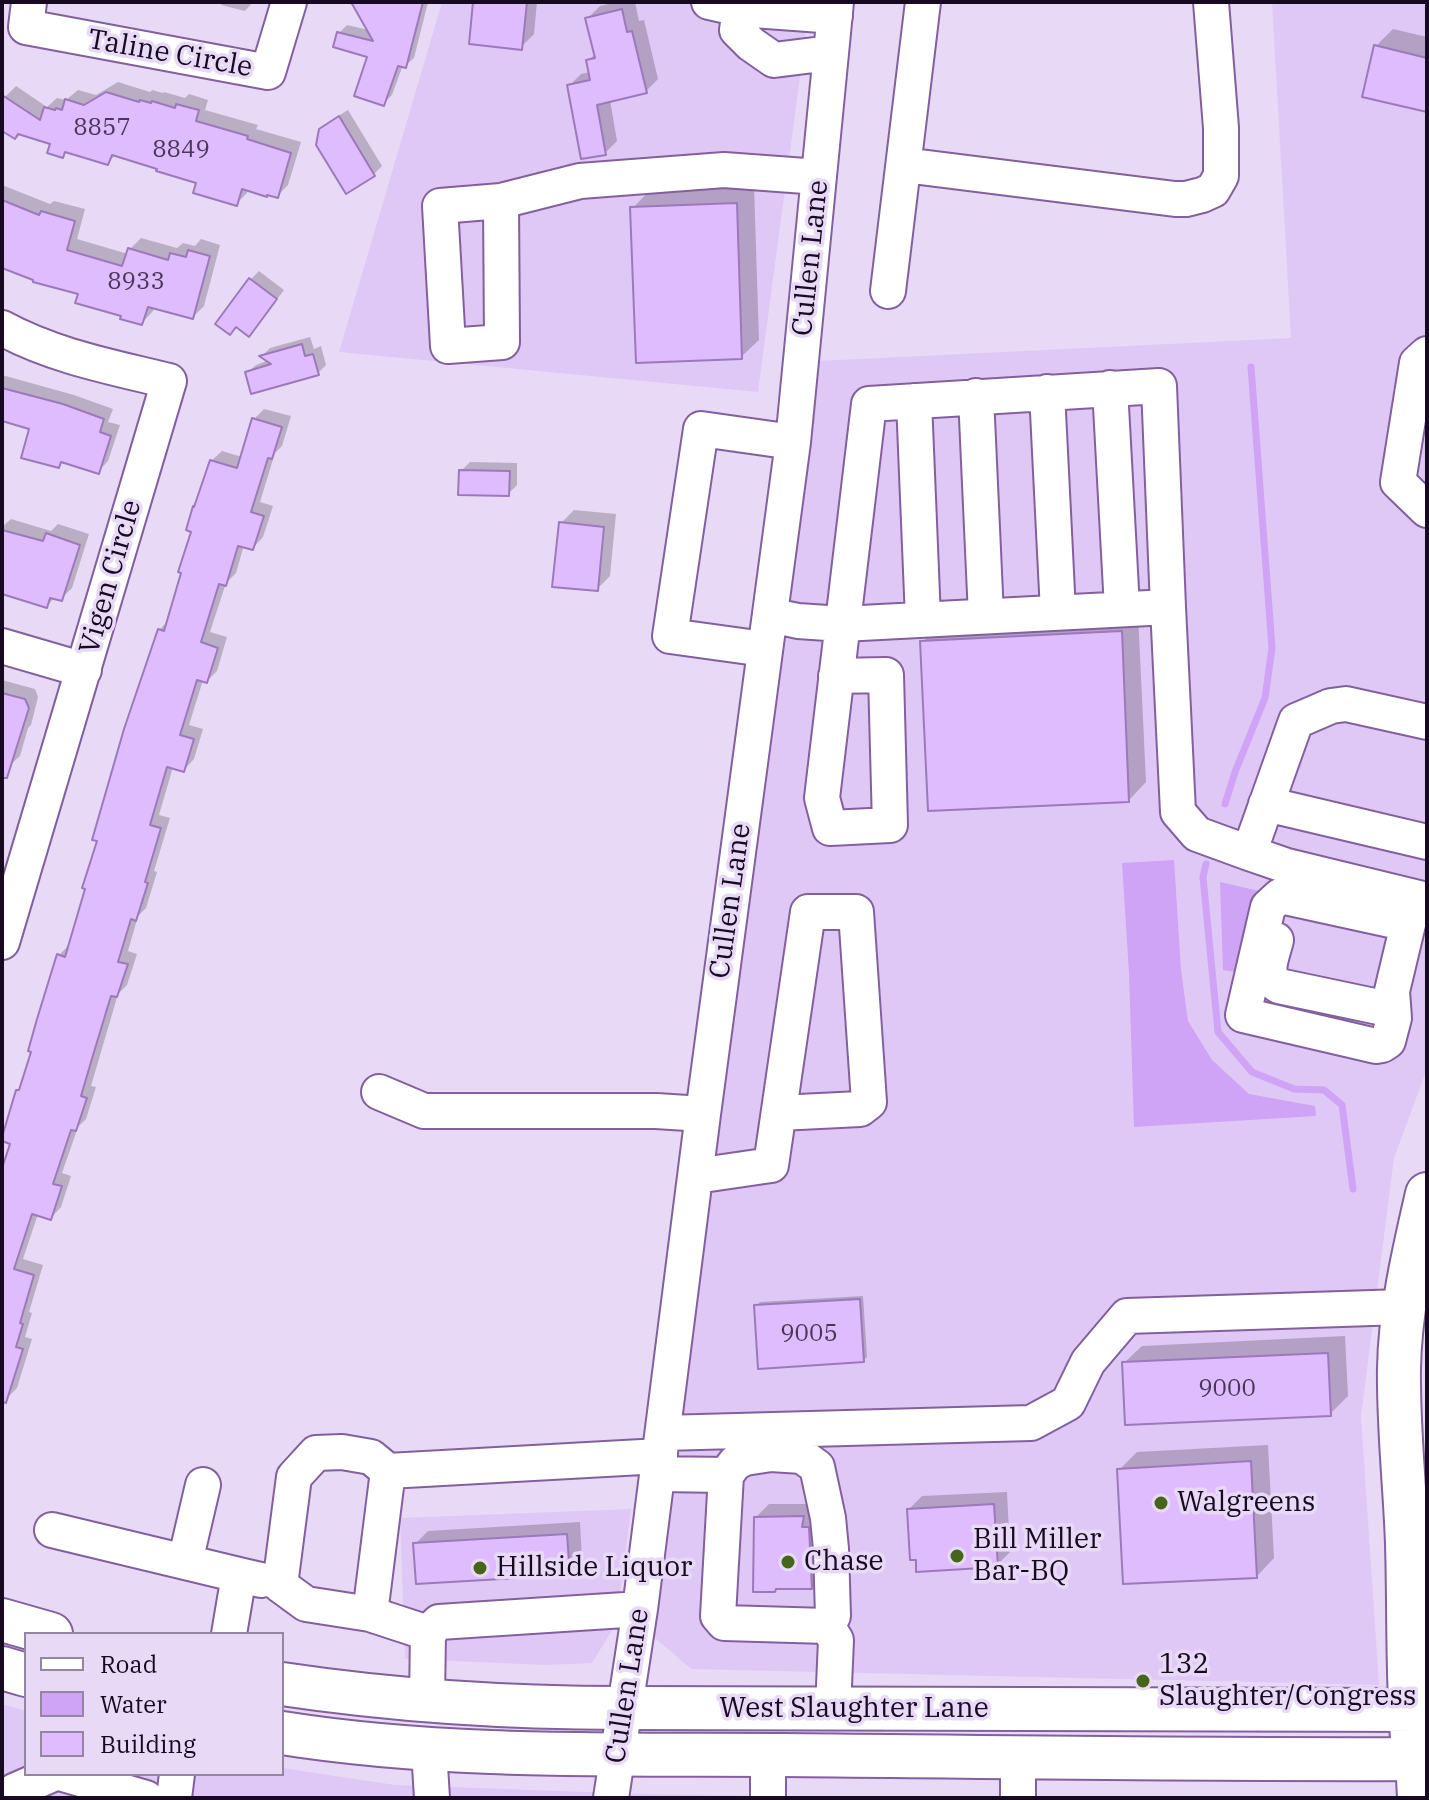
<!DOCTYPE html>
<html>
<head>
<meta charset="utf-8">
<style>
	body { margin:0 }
	#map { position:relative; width:1429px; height:1800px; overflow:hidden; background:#e8daf6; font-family:"IBM Plex Serif",serif }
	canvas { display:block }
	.frame { position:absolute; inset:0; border:4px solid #170922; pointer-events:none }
	.legend { position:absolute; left:24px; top:1632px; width:260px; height:144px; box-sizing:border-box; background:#e8daf6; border:2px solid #9486a1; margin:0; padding:10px 14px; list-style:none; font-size:24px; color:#170922 }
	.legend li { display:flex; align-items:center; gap:16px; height:40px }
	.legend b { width:40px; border:2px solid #9486a1 }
</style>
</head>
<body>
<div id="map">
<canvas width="1429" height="1800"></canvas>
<div class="frame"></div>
<ul class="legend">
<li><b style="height:10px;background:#fff"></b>Road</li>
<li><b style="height:22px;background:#cfa3f5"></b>Water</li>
<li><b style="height:22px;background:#dfbcfe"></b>Building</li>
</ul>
</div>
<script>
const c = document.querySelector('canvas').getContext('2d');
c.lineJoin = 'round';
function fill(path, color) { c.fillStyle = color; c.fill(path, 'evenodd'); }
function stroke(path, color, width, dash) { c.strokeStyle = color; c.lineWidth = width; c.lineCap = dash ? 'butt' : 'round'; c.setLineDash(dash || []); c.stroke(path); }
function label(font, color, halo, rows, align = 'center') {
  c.font = font + ' "IBM Plex Serif",serif'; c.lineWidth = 7; c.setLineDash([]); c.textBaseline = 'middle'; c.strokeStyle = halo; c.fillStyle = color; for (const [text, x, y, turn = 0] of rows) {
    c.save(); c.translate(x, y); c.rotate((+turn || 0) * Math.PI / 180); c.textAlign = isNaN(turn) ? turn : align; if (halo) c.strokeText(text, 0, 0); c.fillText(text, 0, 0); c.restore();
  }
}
fill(new Path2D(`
	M442,2H810L758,392L339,352Z
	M1272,2H1427V1069L1394,1158L1361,1416L1379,1685L691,1669L654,1637L669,1445L788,625L818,361L1291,338Z
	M631,1509L616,1624L592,1663L546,1665L405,1659L400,1518Z
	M2,1704L26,1711V1774H282V1768L395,1785L642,1794L910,1798H2Z`), '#e0c8f6');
fill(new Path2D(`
	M1174,860L1181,970L1188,1021L1212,1060L1249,1094L1315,1106L1316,1116L1134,1127L1129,973L1122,863Z
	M1220,882L1259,891L1241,973L1223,970Z`), '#cfa3f5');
fill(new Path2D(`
	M222,2H253L245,11L221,5Z
	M353,2H428L414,58L405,66L403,65L392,95L384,103L370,56L339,33L347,25L369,30Z
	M475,2H537L534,34L521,47Z
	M617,2H635L639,21L644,20L658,79L646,91L610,100L617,141L605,153L569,86L581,74L591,72L588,61L596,53L588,18L600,6Z
	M1393,29L1427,37V110L1376,46Z
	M118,82L150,92L152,90L163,93L164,92L185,98L189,94L208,100L205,110L258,125L256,129L301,142L288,185L277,196L248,189L247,193L236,204L198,182L160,167L116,154L108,163L68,151L63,156L52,142L21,133L17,138L2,129V94L4,98L16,86L47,107L57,98L66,100L78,90L96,95Z
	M348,110L382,166L374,174L346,191L321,130L330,121Z
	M2,185L50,204L54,201L85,209L77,239L128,254L129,250L141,238L177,248L183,243L195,246L201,239L220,245L204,306L193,317L154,307L153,311L142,323L80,293L2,266Z
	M754,186L759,340L741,357L633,208L650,190Z
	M259,271L284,290L257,326L237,325L250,280Z
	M310,337L314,349L321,346L326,365L318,373H247L256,365L269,360L262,356L270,348Z
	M2,375L74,395L113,409L108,422L120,425L108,461L98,472L64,461L59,466L31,427L2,419Z
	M264,409L291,416L282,446L275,453L260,502L273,506L263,537L253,548L244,545L236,573L226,583L210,632L227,637L217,671L207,681L203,680L189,725L203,729L194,759L184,770L173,767L159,815L170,818L154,871L157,872L146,908L138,916L128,951L137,954L127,985L118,994L91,1086L96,1087L86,1119L78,1127L62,1173L71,1176L61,1207L51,1218L38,1214L23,1259L43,1265L29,1312L32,1313L25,1337L32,1339L17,1388L6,1399L2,1397V1166L4,1167L12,1143L18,1091L22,1087L59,955L69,945L159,630L169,620L211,461L222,451L242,457L254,419Z
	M470,462L517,463V485L508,494L461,471Z
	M574,510L616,514L610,576L597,589L561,523Z
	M11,519L51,531L58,524L89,534L72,588L61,599L55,597L47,606L2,592V527Z
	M1138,614L1146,782L1129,800L923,642L940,624Z
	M2,680L35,689L38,697L31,725L28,728L20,756L9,766H7L2,780Z
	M863,1296L867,1357L863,1360L756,1306L760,1302Z
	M1345,1336L1348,1396L1330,1414L1124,1363L1142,1346Z
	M1268,1445L1274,1558L1257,1576L1119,1470L1137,1452Z
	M1007,1492L1010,1552L997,1565L909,1509L922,1496Z
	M769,1504H816L824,1574L811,1587L756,1517Z
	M580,1522L582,1560L569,1573L415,1544L428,1531Z`), '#0003');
stroke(new Path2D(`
	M1225,804L1235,772L1265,698L1272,648L1251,367
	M1206,864L1203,877L1218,1032L1252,1072L1294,1089L1324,1090L1342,1105L1353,1189`), '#cfa3f5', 7);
const building = new Path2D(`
	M351,2H423L406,68L398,66L384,106L354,96L367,57L333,47L337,32L373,41Z
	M473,2H527L522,50L469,44Z
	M622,9L627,32L632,31L647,93L597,105L606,155L581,159L567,85L590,80L586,60L595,58L585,18Z
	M1374,45L1427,58V112L1362,97Z
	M106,92L139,102L140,100L151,103L152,101L175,108L176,104L199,110L196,121L248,136L247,139L291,153L278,198L267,195V197L242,189L237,206L193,193L196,183L156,171L157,169L112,155L108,165L65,152L63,158L47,153L50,144L18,134L15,139L2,131V95L40,120L44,107L55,110L56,108L62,110L65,99L84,105Z
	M339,116L375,176L346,194L316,145L319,129Z
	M2,200L39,215L41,211L75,221L67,250L122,266L128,248L168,260L170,253L186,257L188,250L210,256L193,319L148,307L142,325L120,319L121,316L75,303L78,294L33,282V280L2,268Z
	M737,203L742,359L636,363L630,207Z
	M249,278L277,299L249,337L236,327L230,335L215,324Z
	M302,344L305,356L313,354L319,375L251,394L245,372L271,364L259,356Z
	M2,388L63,404L104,419L100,432L111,436L99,474L61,462L59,468L21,458L29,429L2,421Z
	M252,418L282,427L272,459L268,458L251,512L264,516L253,550L238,546L226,586L219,584L201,642L218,648L207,683L197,680L180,735L194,739L184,772L167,767L150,825L161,828L145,882L148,883L136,921L131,919L118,962L128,964L117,997L111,996L94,1052L81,1096L87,1098L76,1131L71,1130L53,1184L62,1186L51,1220L32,1214L14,1269L34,1275L20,1323L23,1324L16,1347L23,1349L6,1403L2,1402V1168L10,1144L2,1141V1137L16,1090H19L31,1052L28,1051L37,1019L57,954L65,957L85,889L82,888L97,841L92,840L124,729L158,629L164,631L181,573L178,572L191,532L186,530L193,506L194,507L210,460L237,468Z
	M459,470L510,471L509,496L458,495Z
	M559,522L604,527L598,591L552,587Z
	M2,530L43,541L46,533L80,545L62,601L50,598L47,608L2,594Z
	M1122,631L1129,802L928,811L920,641Z
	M2,693L25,699L29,708L7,778H2Z
	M860,1299L864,1362L758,1369L754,1305Z
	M1328,1353L1331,1416L1125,1425L1122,1362Z
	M1251,1461L1257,1578L1123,1584L1117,1469Z
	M994,1504L998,1567L916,1572V1560H910L907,1509Z
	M804,1516L802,1527H809L812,1589H776L775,1592H753L754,1517Z
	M567,1534L570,1575L416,1584L413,1543Z`);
fill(building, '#dfbcfe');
stroke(building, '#9c79ba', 2);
const minor = new Path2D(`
	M29,2L26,27L268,72L289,2
	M709,2L740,9L835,16
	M740,9L737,30L751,44L774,60L830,53
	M904,165L1175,199H1186L1202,195L1213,190L1221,176V128L1211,2
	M501,201L502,342L448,346L440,206L501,201L580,181L724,170L819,177
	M888,291L923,2
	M2,328C53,356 112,367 169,381L2,942
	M1427,354L1417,363L1398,482L1427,510
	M1110,388L1122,608
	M1047,392L1058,612
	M976,396L986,616
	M914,401L923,619
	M1168,607L1178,812L1197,834L1249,853L1287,866L1427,900
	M770,615L798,621L842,624L1168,607L1159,386L869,404L822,798L830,828L890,825L886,675L836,676
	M2,646L84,670
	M764,649L670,636L701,429L793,442
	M1266,804L1427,842
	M1249,853L1296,721L1331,706L1346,704L1427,722
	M1280,896L1268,907L1243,1015L1376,1046L1382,1045L1388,1041L1394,1018L1392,991L1408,924L1417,898
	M1280,896L1408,924
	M1276,940C1272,957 1262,975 1279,986L1393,1010
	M379,1092L424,1111H656L703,1114
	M696,1176L771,1165L808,912H856L869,1102L860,1109L779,1113
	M663,1433L1031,1423L1068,1403L1088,1362L1127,1316L1403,1307
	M388,1471L370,1614L306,1604L280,1585L294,1477L316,1453L342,1452L371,1457L388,1471L660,1456
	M657,1474L726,1475L718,1616L724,1623L827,1626L836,1640L833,1709
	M726,1475L735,1463L745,1458L771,1454L802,1456L817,1467L828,1518L831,1549L833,1616L827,1626
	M52,1530L239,1575
	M185,1562L203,1485
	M370,1614L428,1633
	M229,1634L239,1575L261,1580
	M427,1701L428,1633L439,1622L640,1609
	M429,1750L432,1798
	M1018,1757V1798
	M1413,1759L1415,1798
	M63,1774L146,1798
	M12,1798L14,1791L53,1774
	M174,1798L177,1774
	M611,1798L640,1609L703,1114L793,442L836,2
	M768,1798V1755`);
const major = new Path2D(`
	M2,1620L51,1634
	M2,1668L26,1675
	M282,1684C396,1701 510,1708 625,1708L1427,1710
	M282,1733C447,1759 615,1754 782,1755C997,1757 1212,1760 1427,1759
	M1412,1738C1407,1674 1409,1609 1407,1544C1405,1485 1398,1427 1399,1368C1400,1309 1414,1251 1427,1194`);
stroke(minor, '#82609e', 38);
stroke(major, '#82609e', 46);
stroke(minor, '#fff', 34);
stroke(major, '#fff', 42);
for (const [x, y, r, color] of [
	[1161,1503,8,"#476518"],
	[957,1556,8,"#476518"],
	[788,1562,8,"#476518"],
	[480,1568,8,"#476518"],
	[1143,1681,8,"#476518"]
]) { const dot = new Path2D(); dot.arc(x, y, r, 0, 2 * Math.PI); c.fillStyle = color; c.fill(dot); stroke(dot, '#e8daf6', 3); }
label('24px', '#493659', null, [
	["8857",102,128],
	["8849",181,150],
	["8933",136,282],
	["9005",809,1334],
	["9000",1227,1389]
]);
label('28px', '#170922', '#e8daf6', [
	["Taline Circle",170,54,10],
	["Cullen Lane",811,258,-84],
	["Vigen Circle",111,577,-74],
	["Cullen Lane",731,901,-82],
	["Cullen Lane",628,1686,-81],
	["West Slaughter Lane",854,1709]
]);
label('28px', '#170922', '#e8daf6', [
	["Walgreens",1177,1503],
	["Bill Miller",973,1540],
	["Bar-BQ",973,1572],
	["Chase",804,1562],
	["Hillside Liquor",496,1568],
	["132",1159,1665],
	["Slaughter/Congress",1159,1697]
], 'left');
</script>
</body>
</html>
